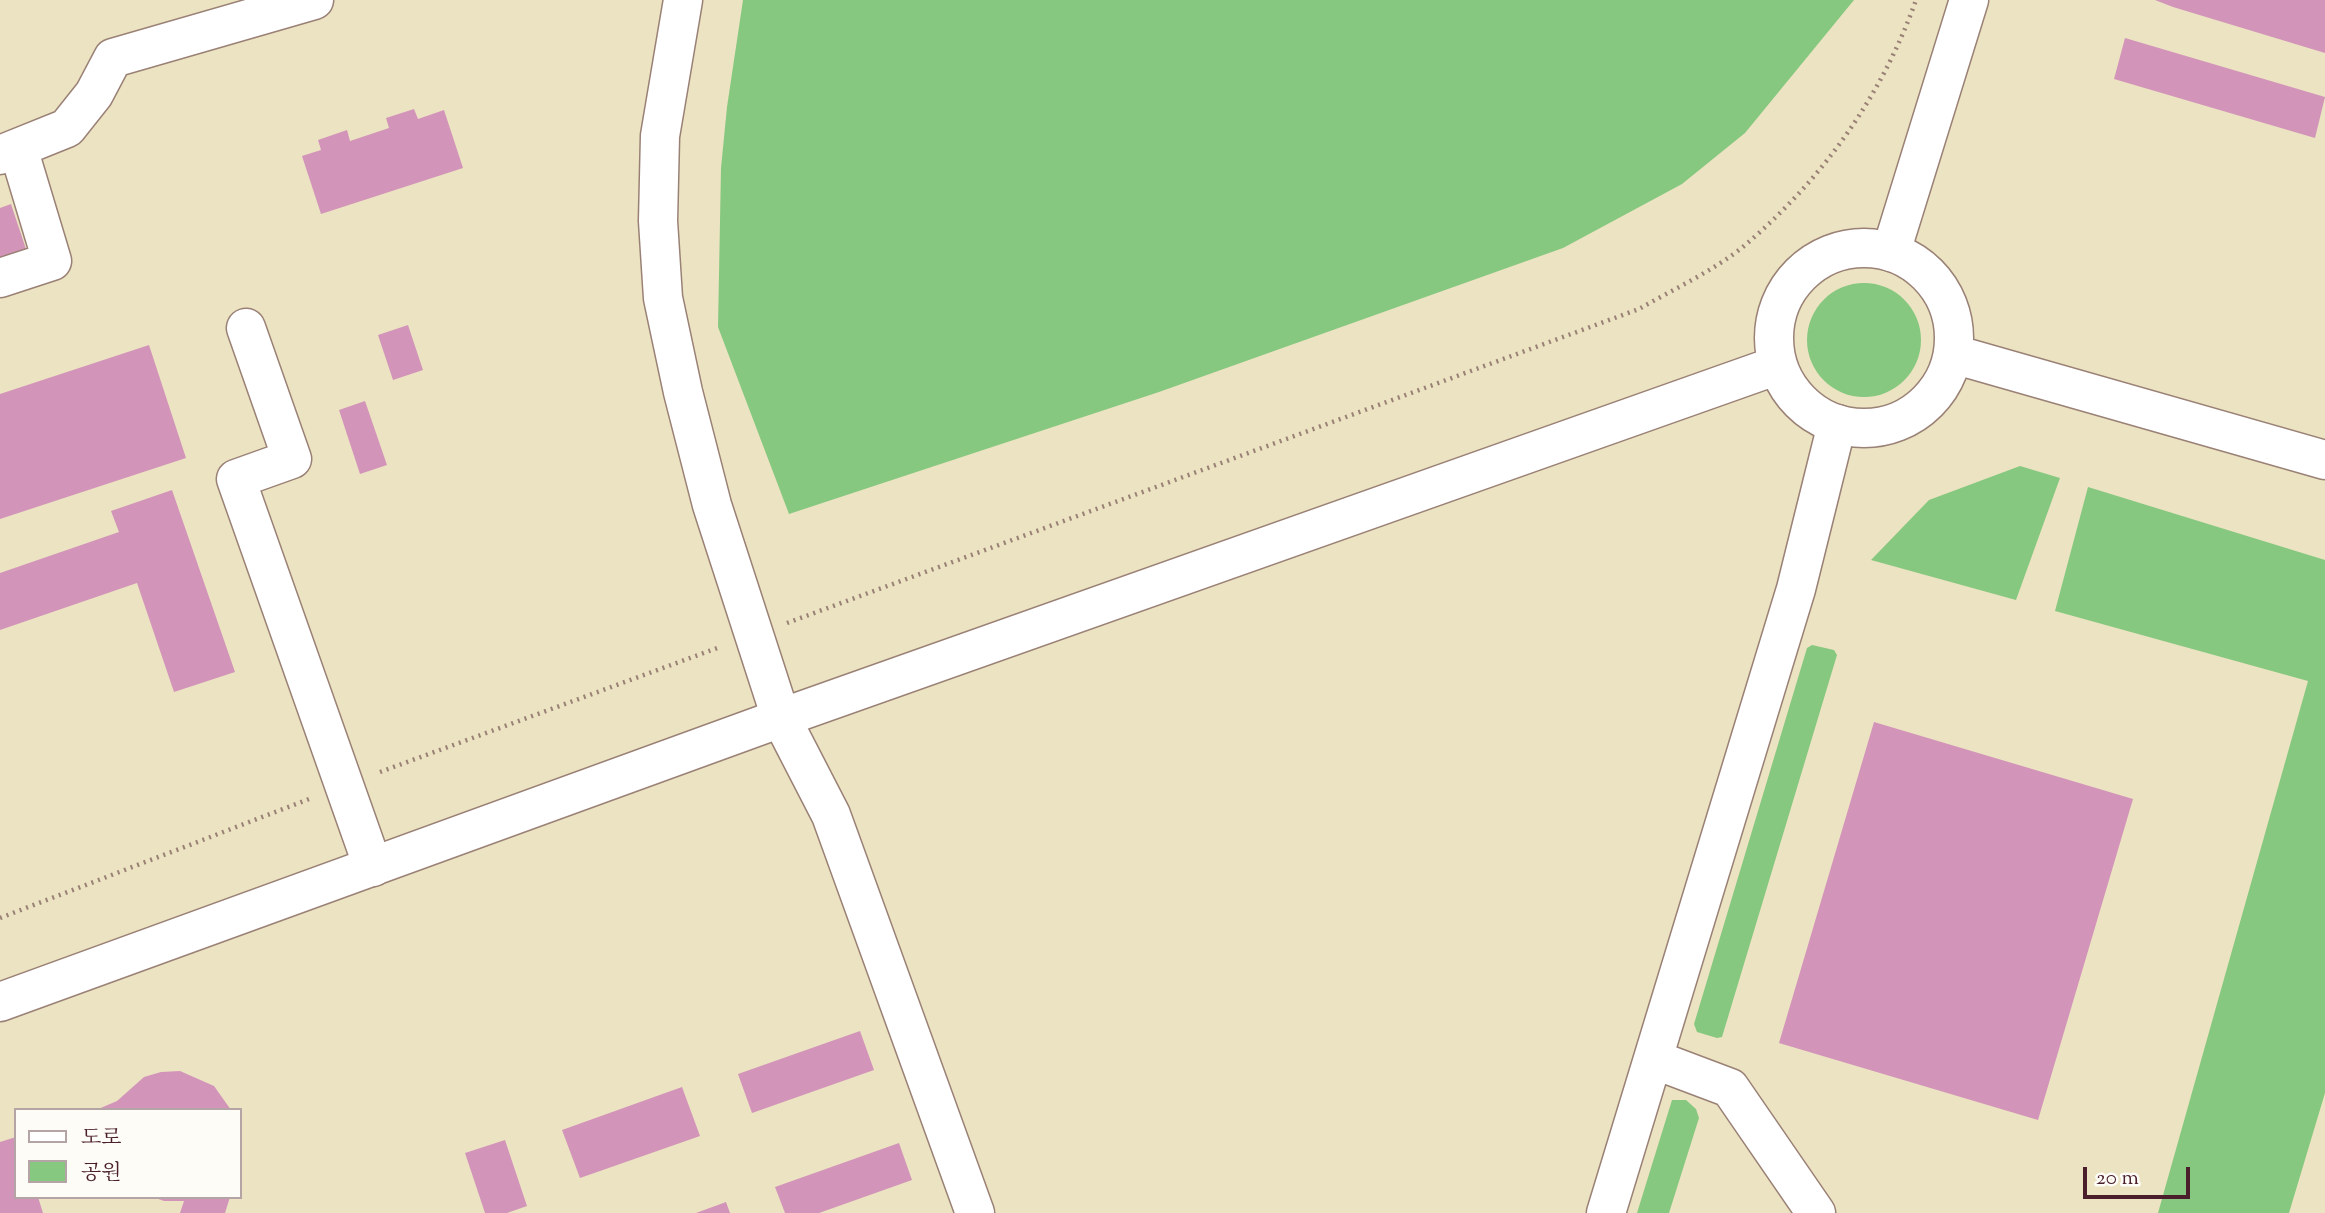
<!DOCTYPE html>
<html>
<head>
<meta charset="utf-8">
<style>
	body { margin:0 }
	#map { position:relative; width:2325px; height:1213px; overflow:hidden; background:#ebe3c1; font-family:"Sorts Mill Goudy","Noto Serif KR",serif }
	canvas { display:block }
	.legend { position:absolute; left:14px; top:1108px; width:228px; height:91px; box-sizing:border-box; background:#fdfcf7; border:2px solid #b5a4a5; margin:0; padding:9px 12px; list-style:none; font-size:21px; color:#4a1f2b }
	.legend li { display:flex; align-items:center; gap:14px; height:35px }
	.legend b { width:35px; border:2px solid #b5a4a5 }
	.scale { position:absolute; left:2083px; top:1167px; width:107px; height:32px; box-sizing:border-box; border:4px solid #4a1f2b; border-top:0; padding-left:9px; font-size:21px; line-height:24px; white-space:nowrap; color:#4a1f2b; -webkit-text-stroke:5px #fdfcf7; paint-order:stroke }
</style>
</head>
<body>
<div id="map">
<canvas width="2325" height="1213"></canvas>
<ul class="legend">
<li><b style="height:9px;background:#fff"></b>도로</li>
<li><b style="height:19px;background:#87c880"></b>공원</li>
</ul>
<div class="scale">20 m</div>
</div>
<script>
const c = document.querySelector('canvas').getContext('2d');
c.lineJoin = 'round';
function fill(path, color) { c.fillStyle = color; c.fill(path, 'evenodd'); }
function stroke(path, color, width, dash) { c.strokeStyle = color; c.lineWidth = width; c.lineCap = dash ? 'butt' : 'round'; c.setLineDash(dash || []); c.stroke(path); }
fill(new Path2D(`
	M743,0H1854L1745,133L1682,184L1563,248L1159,392L789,514L718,327L721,168L727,107Z
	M1807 340a57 57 0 1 1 114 0a57 57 0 1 1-114 0Z
	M2020,466L2060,478L2016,600L1871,560L1929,500Z
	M2088,487L2325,560V1093L2289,1213H2158L2308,681L2055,611Z
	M1812,645L1834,650L1837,655L1722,1037L1717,1038L1697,1032L1694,1024L1807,648Z
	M1672,1100H1686L1696,1109L1699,1118L1669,1213H1637Z`), '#87c880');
fill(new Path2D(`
	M2155,0H2325V53L2173,7Z
	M2125,38L2325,97L2315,138L2114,79Z
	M414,109L418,119L444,110L463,168L321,214L302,156L321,150L318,140L347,130L350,141L389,128L386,118Z
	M11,204L27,252L0,261V208Z
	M408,325L423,370L393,380L378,335Z
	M149,345L186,458L0,519V394Z
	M365,401L387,465L360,474L339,410Z
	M172,490L235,672L174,692L137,583L0,630V573L119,532L111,511Z
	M1874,722L2133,799L2038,1120L1779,1043Z
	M860,1031L874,1070L752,1113L738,1074Z
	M180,1071L214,1086L231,1110H96L117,1101L144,1077L161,1072Z
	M682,1087L700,1136L580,1178L562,1130Z
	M16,1137V1197H38L43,1213H0V1142Z
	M505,1140L527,1206L507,1213H485L465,1153Z
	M899,1143L912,1180L819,1213H785L775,1187Z
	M153,1197H230L225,1213H180L184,1201H164Z
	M726,1202L730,1213H696Z`), '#d394ba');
const minor = new Path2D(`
	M683,0L660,136L658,221L663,298L683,392L712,505L781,718L831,815L975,1213
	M0,155L67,128L94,94L113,58L314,0
	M1891,252L1969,0
	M0,278L52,261L18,148
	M246,328L292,459L236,479L373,867
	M1653,1059L1730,1088L1816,1213
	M1606,1213L1796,589L1837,424`);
const highway = new Path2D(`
	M1774 338a90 90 0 1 1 180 0a90 90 0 1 1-180 0Z
	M1953,354L2325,460
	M0,1002L781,718L1778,365`);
stroke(minor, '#9a8176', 41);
stroke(highway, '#9a8176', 41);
stroke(new Path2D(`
	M787,623L1639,309C1672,290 1715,270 1744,246C1822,180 1882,96 1916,0
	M380,772L720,647
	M0,918L309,799`), '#9a8176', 4.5, [2, 5]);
stroke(minor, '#fff', 38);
stroke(highway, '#fff', 38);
</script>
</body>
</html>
